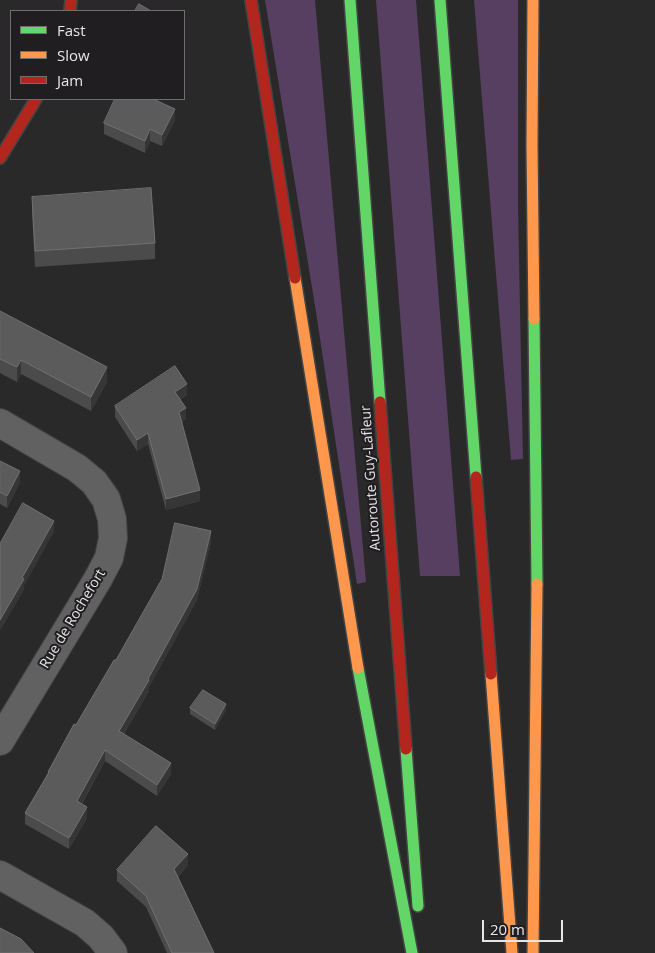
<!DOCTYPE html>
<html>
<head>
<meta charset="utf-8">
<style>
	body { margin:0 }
	#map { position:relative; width:655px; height:953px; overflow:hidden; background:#292929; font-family:"Open Sans",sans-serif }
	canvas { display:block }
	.legend { position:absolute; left:10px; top:10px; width:175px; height:90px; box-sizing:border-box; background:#201e20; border:1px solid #6f6e70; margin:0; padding:6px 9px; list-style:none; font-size:15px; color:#e6e5e7 }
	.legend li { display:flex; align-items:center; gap:10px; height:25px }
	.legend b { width:25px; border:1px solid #6f6e70 }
	.scale { position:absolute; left:482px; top:920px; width:81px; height:22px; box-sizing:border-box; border:2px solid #e6e5e7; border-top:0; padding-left:6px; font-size:15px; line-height:18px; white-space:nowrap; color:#e6e5e7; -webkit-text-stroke:4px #201e20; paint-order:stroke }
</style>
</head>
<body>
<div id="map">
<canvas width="655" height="953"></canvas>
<ul class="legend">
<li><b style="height:6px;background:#63d668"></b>Fast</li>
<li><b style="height:6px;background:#ff974d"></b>Slow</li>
<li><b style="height:6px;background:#b3261e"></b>Jam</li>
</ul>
<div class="scale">20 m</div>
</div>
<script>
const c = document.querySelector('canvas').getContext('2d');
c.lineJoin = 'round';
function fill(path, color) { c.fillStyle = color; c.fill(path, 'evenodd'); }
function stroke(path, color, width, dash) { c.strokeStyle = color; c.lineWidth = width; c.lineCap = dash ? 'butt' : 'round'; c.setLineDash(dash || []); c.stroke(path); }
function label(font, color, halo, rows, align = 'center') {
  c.font = font + ' "Open Sans",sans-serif'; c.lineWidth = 4; c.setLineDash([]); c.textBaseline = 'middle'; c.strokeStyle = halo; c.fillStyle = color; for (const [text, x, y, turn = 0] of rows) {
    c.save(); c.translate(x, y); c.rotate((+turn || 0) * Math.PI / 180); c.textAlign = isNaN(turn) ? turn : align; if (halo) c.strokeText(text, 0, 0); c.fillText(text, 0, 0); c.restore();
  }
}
fill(new Path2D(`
	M265,0H315L366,582L357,584L316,312Z
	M376,0H416L460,576H420Z
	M474,0H518V206L523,459L511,460Z`), '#563f60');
const street = new Path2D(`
	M0,423L77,468L94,482L106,499L112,519L113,538L109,558L98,579L0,741
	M0,875L85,923L101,937L113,953`);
const fast = new Path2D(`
	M350,0L380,402
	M440,0L476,477
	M534,319L537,584
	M358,668L412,953
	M406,749L418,906`);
const slow = new Path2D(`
	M533,0L532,145L534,319
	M295,278L358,668
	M491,674L512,953
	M533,953L537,584`);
const jam = new Path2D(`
	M251,0L295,278
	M70,11L71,0
	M0,158L36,99
	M380,402L406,749
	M476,477L491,674`);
stroke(street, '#444445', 30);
stroke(fast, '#444445', 14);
stroke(slow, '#444445', 14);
stroke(jam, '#444445', 14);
stroke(street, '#626162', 28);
stroke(fast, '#63d668', 11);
stroke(slow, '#ff974d', 11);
stroke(jam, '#b3261e', 11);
fill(new Path2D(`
	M175,120L162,146L150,141L145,153L104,134V123Z
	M32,197L155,243V259L35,267L32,213Z
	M0,311L107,382L91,411L21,374L17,382L0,373Z
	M187,395L180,400L186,419L182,422L200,501L166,510L148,444L137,451L115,417V406Z
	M0,461L20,482L7,508L0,504Z
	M211,542L197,600L149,687V691L124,734L171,774L157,796L105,761L82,804L87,818L69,849L25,824V813L48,774V772L76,725L116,660Z
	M190,708L226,710L215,730L190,714Z
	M188,865L178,877L214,953H167L146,907L117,881V870Z`), '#4b4b4b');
fill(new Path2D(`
	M175,109V120L162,146V135Z
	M150,129V141L145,153V141Z
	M21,360V374L17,382V367Z
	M107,367V382L91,411V397Z
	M187,384V395L175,403V392Z
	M186,408V419L179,424V412Z
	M148,433V444L137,451V440Z
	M20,471V482L7,508V496Z
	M200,490V501L166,510V499Z
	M54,521V532L24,586V590L0,631V620L22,578Z
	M211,531V542L197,600L149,687V691L119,742V731L148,679Z
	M226,704V710L215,730V724Z
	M105,750V761L77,812V801Z
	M171,763V774L157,796V785Z
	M87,807V818L69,849V838Z
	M188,854V865L174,881V869Z`), '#363636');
const building = new Path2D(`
	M139,4L151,11H135Z
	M115,99H153L175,109L162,135L150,129L145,141L104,123Z
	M151,188L155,243L35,251L32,197Z
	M0,311L107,367L91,397L21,360L17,367L0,359Z
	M175,366L187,384L175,392L186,408L179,412L200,490L166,499L148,433L137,440L115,406Z
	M0,461L20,471L7,496L0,492Z
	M23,503L54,521L22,578L24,579L0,620V544Z
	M175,523L211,531L197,589L148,679L149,680L119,731L171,763L157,785L105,750L77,801L87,807L69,838L25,813L49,772H48L74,724L76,725L114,660H116L162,579Z
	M203,690L226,704L215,724L190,708Z
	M156,826L188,854L174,869L214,953H172L146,896L117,870Z
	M0,928L21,939L34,953H0Z`);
fill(building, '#5b5b5c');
stroke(building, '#717171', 1);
label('14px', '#e6e5e7', '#201e20', [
	["Autoroute Guy-Lafleur",371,478,-94],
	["Rue de Rochefort",73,619,-59]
]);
</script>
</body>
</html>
